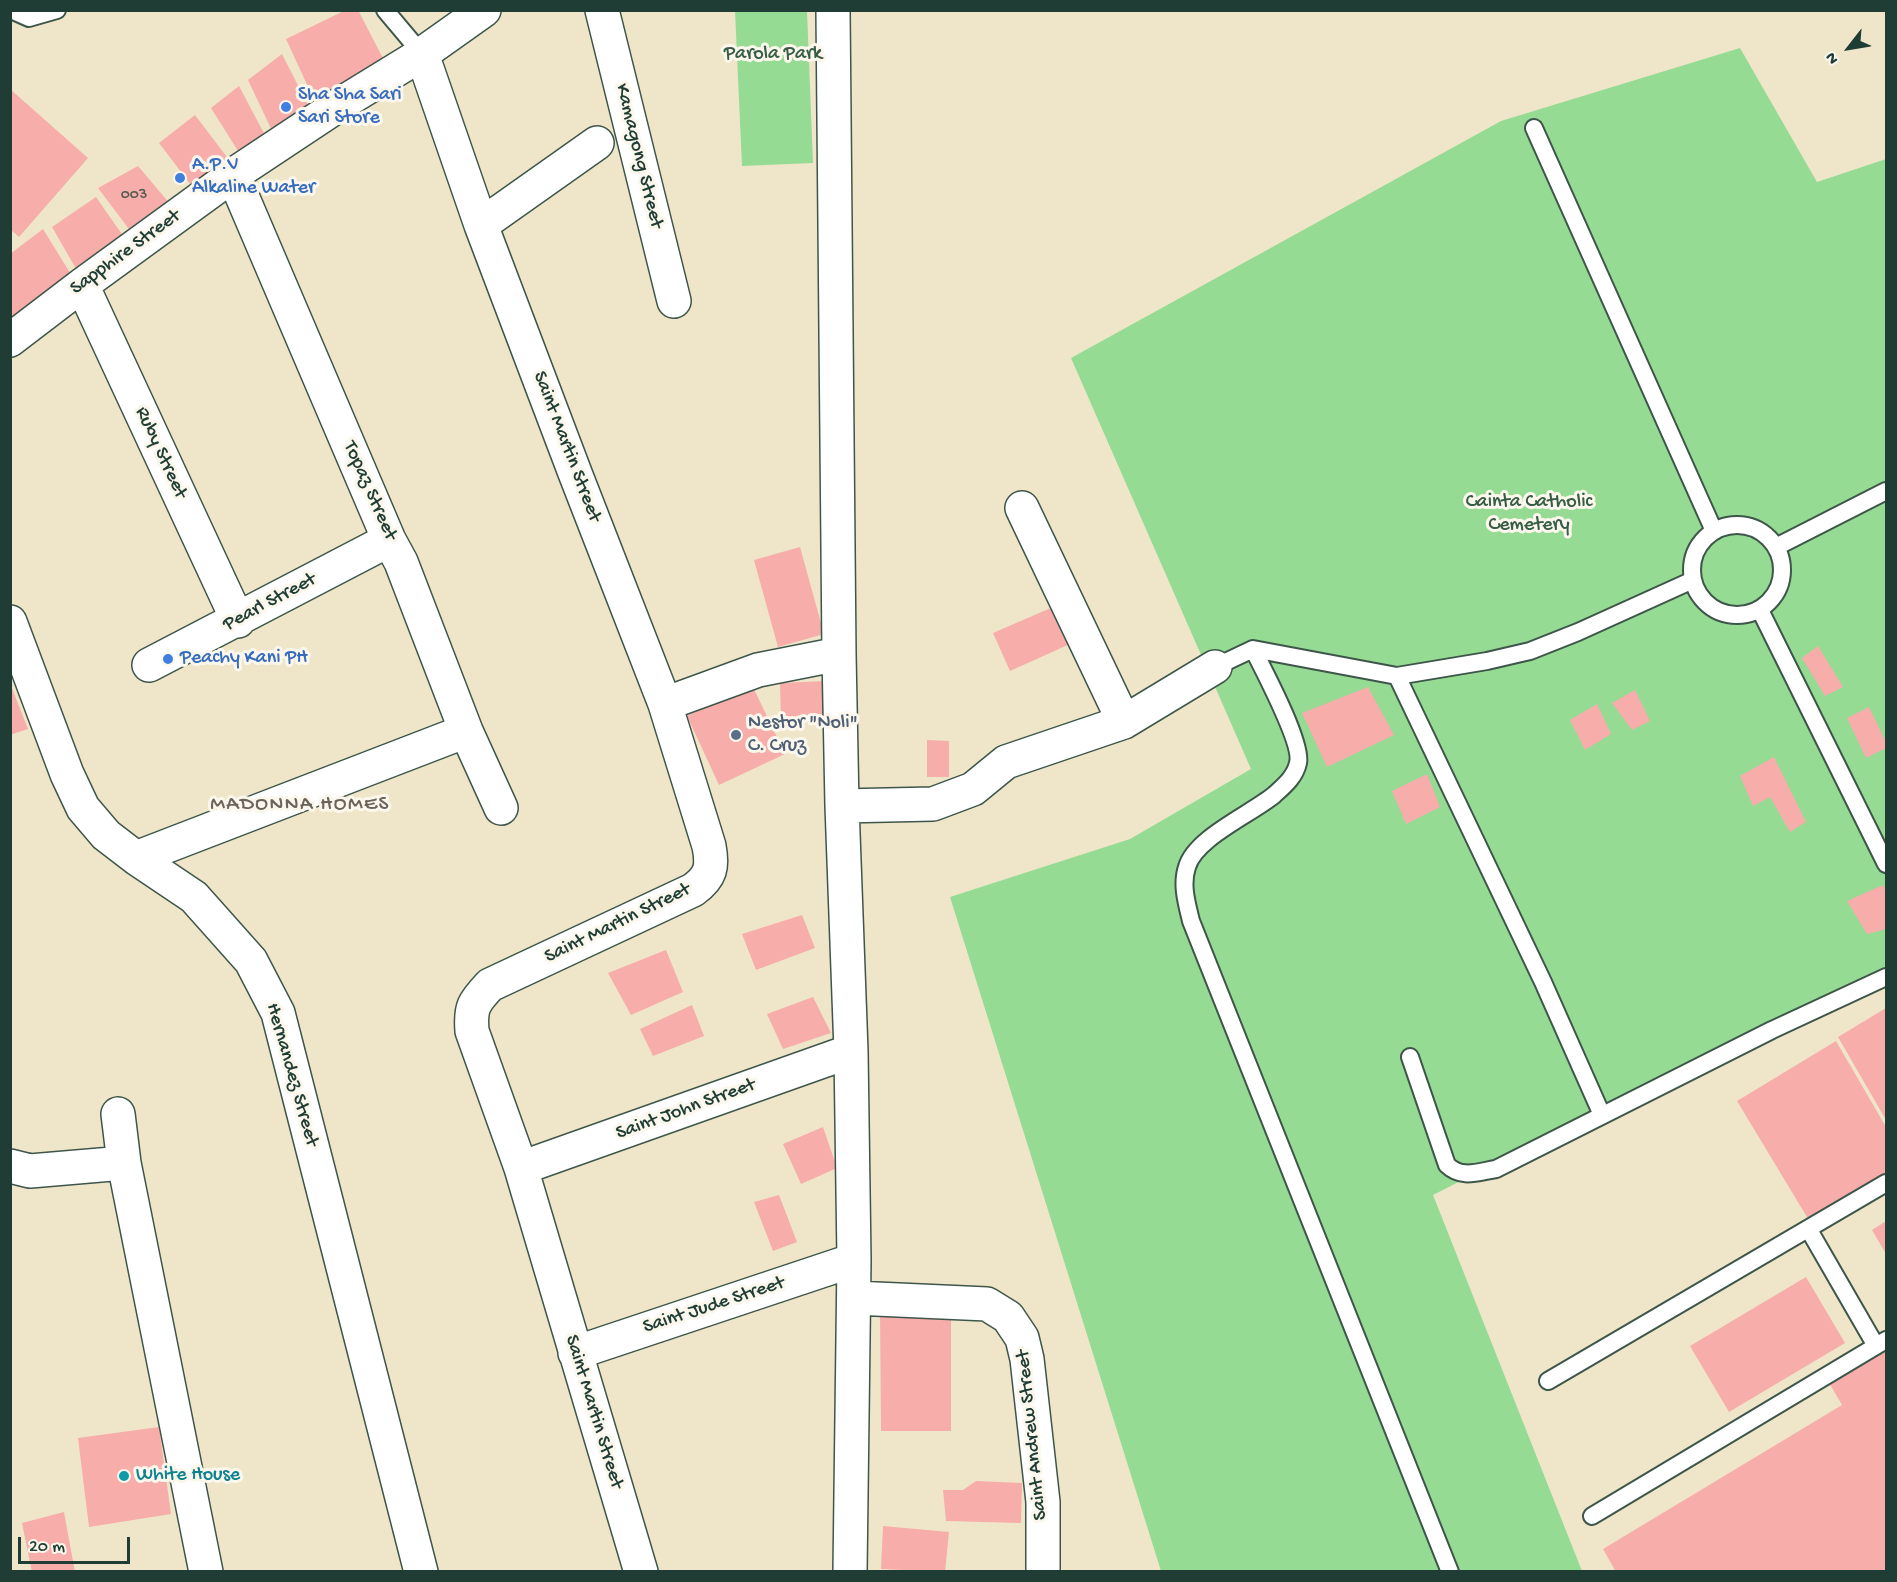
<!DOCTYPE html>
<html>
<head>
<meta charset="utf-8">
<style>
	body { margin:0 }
	#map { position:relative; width:1897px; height:1582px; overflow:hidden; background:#efe6c9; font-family:"Gochi Hand",sans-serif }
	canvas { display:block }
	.frame { position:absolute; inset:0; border:12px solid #1f3d34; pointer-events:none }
	.north { position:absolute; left:1819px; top:18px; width:60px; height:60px; -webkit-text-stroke:4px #fbf7ec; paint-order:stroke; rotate:239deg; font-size:16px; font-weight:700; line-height:24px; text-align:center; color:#1f3d34 }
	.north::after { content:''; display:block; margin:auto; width:21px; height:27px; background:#1f3d34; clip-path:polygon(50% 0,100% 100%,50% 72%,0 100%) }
	.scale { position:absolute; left:18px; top:1537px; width:112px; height:27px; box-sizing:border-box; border:3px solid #1f3d34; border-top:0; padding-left:8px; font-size:18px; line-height:21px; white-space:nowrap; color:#1f3d34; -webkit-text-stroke:4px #fbf7ec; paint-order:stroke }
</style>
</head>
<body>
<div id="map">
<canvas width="1897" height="1582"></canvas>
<div class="frame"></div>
<div class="north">N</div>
<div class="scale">20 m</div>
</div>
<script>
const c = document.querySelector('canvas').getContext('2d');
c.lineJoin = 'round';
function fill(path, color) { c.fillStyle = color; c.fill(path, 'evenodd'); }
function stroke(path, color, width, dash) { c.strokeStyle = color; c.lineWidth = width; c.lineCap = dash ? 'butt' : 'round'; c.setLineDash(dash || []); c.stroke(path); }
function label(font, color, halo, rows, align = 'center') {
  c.font = font + ' "Gochi Hand",sans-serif'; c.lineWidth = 6; c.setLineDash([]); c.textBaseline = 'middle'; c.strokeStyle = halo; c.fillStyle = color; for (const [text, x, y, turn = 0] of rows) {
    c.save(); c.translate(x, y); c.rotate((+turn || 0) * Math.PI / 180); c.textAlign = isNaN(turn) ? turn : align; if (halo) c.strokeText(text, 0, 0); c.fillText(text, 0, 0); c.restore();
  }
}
fill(new Path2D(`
	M735,11H807L813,163L742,166Z
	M1740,48L1817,182L1886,159V971L1719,1050L1433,1195L1582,1571H1161L950,897L1130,839L1251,769L1071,358L1501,121Z`), '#96db94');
fill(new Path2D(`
	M346,10H358L388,68L316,104L286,39Z
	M282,54L312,113L275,137L248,80Z
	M239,86L266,137L240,154L211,108Z
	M10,89L88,158L19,237L10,229Z
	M195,115L233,165L197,193L159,143Z
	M138,166L171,205L135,237L98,188Z
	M96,197L128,243L79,274L52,227Z
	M43,229L72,276L10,328V254Z
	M800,547L824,634L778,647L754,560Z
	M1053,607L1070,644L1010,671L993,633Z
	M1818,646L1843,687L1825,696L1802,658Z
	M826,681L827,721L781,723L780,683Z
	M10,683L28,729L10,735Z
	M752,685L785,754L719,785L687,716Z
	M1368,687L1394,735L1327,767L1302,713Z
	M1635,690L1650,721L1632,730L1612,703Z
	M1597,704L1611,734L1585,750L1570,720Z
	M1869,707L1886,742V748L1866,758L1847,718Z
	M927,740L949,741V777H927Z
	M1774,757L1806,822L1790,832L1770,797L1753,806L1740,776Z
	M1427,774L1440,807L1406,824L1392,791Z
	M1883,885L1886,891V929L1867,934L1847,901Z
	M802,915L815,948L756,970L742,934Z
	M666,950L683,992L631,1015L608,973Z
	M813,997L831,1033L783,1049L767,1014Z
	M692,1005L704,1036L653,1056L640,1029Z
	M1886,1008V1120L1838,1037Z
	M1836,1041L1886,1127V1177L1810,1222L1737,1101Z
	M823,1127L837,1168L801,1184L783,1144Z
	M779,1195L797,1242L773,1251L754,1202Z
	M1886,1221V1254L1872,1230Z
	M1806,1277L1845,1343L1729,1412L1690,1346Z
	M880,1309L951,1310V1431H881Z
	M1886,1346V1572H1616L1603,1549L1842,1405L1828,1381Z
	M159,1427L171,1514L89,1527L78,1438Z
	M976,1481L1022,1483L1021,1523L946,1521L943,1490H963Z
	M64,1512L75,1572H32L22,1523Z
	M883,1526L949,1532L945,1572L881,1569Z`), '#f7adaa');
const lane = new Path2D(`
	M11,10L29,18L57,10
	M385,10L422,54
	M1534,128L1714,531
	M1692 570a45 45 0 1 1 90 0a45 45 0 1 1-90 0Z
	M1776,547L1886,491
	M1760,610L1886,864
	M1253,649C1263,669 1303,744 1298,763C1295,777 1284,786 1274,795C1251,814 1195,838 1187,867C1181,885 1187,904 1191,921L1450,1572
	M1215,667L1253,649L1397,676L1487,661L1530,651L1578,632L1693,580
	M1397,676L1543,982L1602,1115
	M1410,1057L1447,1165C1462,1179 1477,1172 1496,1169L1772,1030L1886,977
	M1809,1230L1876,1346
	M1548,1381L1886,1183
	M1592,1516L1886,1340`);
const street = new Path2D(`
	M602,10L674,301
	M833,10L839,654L842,806L851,1051L854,1260L850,1572
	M422,54L481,225L575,473L665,704L709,846C713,867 711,877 693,890L490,985C474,1002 470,1007 472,1031L521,1168L641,1572
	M233,175L389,540L401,562L466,731L501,808
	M481,225L597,143
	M82,285L238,621
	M10,340L82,285L233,175L334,108L422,54L484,10
	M1022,508L1124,722
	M10,622L67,774L83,808L106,835L136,858L194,897L251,961L278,1013L421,1572
	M149,665L389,540
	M665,704L758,670L839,654
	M842,806L933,804L973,789L1006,762L1124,722L1215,667
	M136,858L466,731
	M118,1114L124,1163L206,1572
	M10,1166L30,1171L124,1163
	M521,1168L851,1051
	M854,1298L987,1304L1008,1317L1022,1338L1027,1359L1043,1502V1572
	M575,1353L854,1260`);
stroke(lane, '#3e564a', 20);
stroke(street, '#3e564a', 36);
stroke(lane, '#fff', 16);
stroke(street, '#fff', 33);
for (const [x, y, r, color] of [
	[286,107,6,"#3f7fe0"],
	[180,178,6,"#3f7fe0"],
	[168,659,6,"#3f7fe0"],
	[736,735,6,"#5c6f8a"],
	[124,1476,6,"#0f9aa8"]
]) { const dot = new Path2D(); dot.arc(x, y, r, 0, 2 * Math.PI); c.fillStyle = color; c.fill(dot); stroke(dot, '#fbf7ec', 2); }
label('16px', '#555952', null, [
	["003",134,196]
]);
label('20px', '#375d47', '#fbf7ec', [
	["Parola Park",773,55],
	["Cainta Catholic",1529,503],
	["Cemetery",1529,526]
]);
label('20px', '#366cbe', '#fbf7ec', [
	["Sha Sha Sari",298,96],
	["Sari Store",298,119],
	["A.P.V",192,166],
	["Alkaline Water",192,189],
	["Peachy Kani PH",180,659]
], 'left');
label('20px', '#1f3d34', '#fbf7ec', [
	["Kamagong Street",638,156,76],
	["Sapphire Street",126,253,-36],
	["Saint Martin Street",566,447,69],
	["Ruby Street",160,453,65],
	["Topaz Street",369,491,66],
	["Pearl Street",270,603,-28],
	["Saint Martin Street",618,924,-26],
	["Hernandez Street",291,1075,74],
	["Saint John Street",686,1110,-20],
	["Saint Jude Street",714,1306,-18],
	["Saint Martin Street",593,1412,73],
	["Saint Andrew Street",1033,1435,-96]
]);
label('20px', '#4e5e75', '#fbf7ec', [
	["Nestor \"Noli\"",748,724],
	["C. Cruz",748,747]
], 'left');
label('20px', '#0d838f', '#fbf7ec', [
	["White House",136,1476]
], 'left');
c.letterSpacing = '1.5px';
label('21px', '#6b645d', '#fbf7ec', [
	["MADONNA HOMES",300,806]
]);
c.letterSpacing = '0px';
</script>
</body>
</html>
